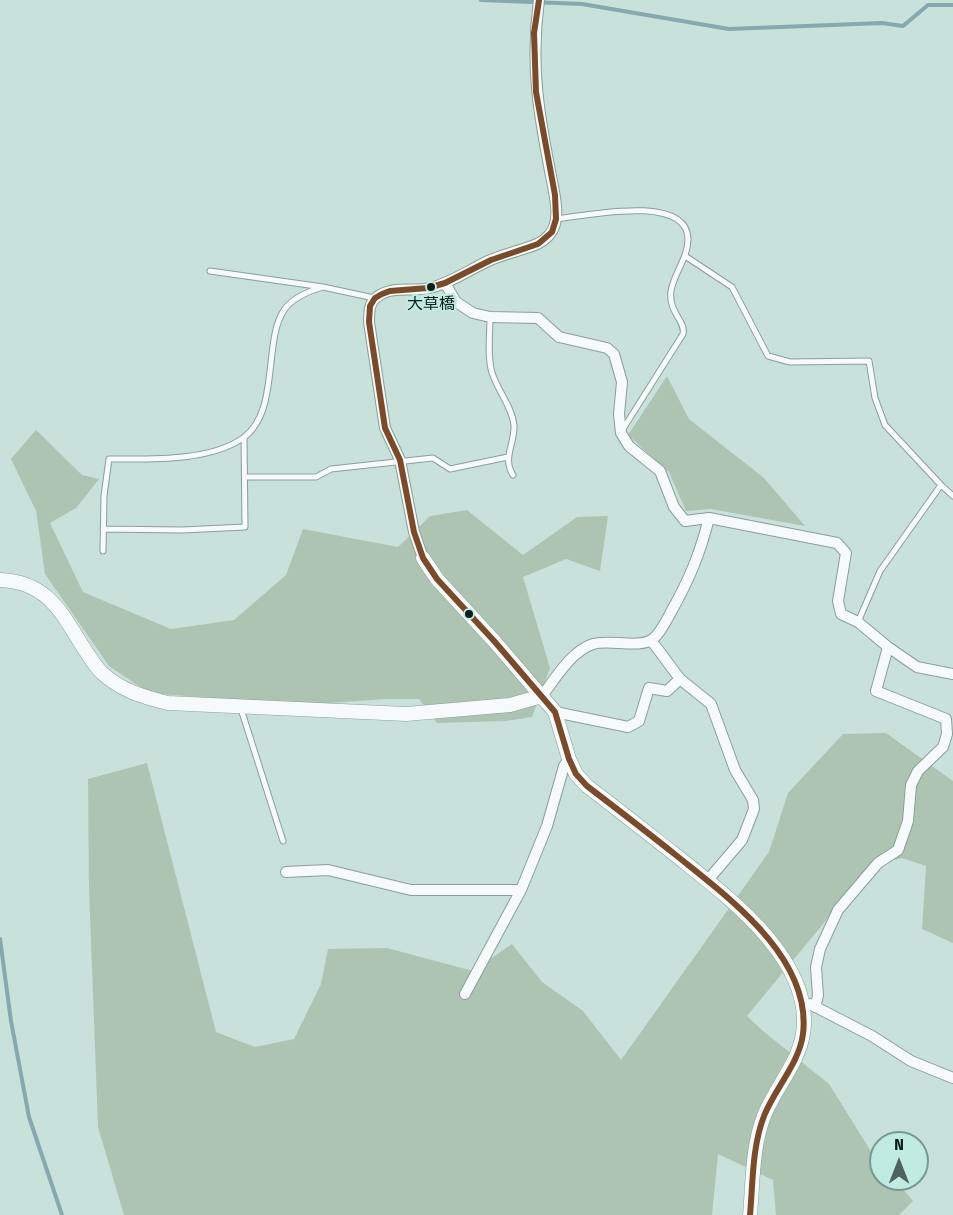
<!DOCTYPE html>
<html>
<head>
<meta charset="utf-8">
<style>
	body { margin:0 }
	#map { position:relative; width:953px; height:1215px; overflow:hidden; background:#c9e1db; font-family:"Fira Sans Condensed",sans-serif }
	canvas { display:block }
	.north { position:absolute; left:869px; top:1131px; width:60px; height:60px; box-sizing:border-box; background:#bfebe1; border:2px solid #779991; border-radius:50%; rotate:0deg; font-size:16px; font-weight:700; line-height:24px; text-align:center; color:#0c1d1a }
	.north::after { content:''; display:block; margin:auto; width:21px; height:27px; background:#4e625e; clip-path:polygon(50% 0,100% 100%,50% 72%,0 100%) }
</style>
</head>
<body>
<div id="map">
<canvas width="953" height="1215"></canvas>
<div class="north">N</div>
</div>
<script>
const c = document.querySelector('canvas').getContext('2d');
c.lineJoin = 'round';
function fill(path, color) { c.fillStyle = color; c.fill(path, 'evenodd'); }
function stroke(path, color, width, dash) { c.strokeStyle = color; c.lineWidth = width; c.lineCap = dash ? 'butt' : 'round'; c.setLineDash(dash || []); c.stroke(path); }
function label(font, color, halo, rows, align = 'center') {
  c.font = font + ' "Fira Sans Condensed","Noto Sans JP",sans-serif'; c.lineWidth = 5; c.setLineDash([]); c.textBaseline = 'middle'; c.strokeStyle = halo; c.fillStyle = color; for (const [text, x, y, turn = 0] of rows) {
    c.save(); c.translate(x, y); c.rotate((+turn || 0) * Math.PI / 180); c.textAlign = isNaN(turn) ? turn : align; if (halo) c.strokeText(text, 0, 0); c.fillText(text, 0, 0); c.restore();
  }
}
fill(new Path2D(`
	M667,376L689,419L764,478L805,526L711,509L686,511L669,472L628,435Z
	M36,430L82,475L99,479L76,508L50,523L83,592L171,629L234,620L286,575L303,529L398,547L430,516L467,510L523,555L577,517L608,516L600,571L566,559L523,577L550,668L532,717L506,721L437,723L419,699H386L299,705L149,693L109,666L45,574L36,511L11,459Z
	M886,733L953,781V943L922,929L926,866L902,858L871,866L747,1016L763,1031L829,1084L872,1153L881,1164V1179H894L913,1201L899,1215H776L773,1180L718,1154L712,1215H124L98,1127L89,888L88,779L147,763L216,1032L255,1047L294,1039L321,984L328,949L387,948L473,971L512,944L542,982L583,1011L621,1060L769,852L788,793L843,734Z`), '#aec4b2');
stroke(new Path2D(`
	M481,0L582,4L729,29L882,23L903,26L928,5H953
	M0,939L11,1021L29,1117L62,1215`), '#86a8af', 4);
const service = new Path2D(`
	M556,219C584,216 687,193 688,239C688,258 674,273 671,291C668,312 686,321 683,334L623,429
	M685,256L732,287L768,356L790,362L869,361L875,398L885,425L941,485L953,496
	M210,271L323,287L374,298
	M490,317C490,335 487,355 492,373C498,391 512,407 514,425C515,444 502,458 513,475
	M246,477H316L331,469L433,458L450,469L508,457
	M103,529L182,530L245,527L244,437
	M103,551L104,496L109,459C148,459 209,462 243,438C280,412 263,341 284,310C293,297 309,291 323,287
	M858,622L880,571L941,485
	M241,709L283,841`);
const minor = new Path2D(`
	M445,283L456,302L473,313L490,317L538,318L559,337L607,348L614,354L622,382L619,414L621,433L629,446L660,471L674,507L685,521L709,518L837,543L846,553L838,601L841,614L858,622L888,647L917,667L953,674
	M423,558L414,532L400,460L385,428L369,322C369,313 369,302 377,297C392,285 413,292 430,288C451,283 469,270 488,261C499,256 511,253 523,249C533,246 543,243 550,234C561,221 555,197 552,181C539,116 530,66 539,0
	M651,640L680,679L711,704L735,770L753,800L754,809L742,840L708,880
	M542,696C555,679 571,651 593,644C610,639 639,649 653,639C661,632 666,621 671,612C689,580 700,554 709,518
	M555,712L628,727L639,721L649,688L667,691L680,679
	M286,872L328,870L411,890H521
	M465,994L521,890L547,826L564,766L569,759
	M810,1004L872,1036L911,1061L953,1078
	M815,1007L818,996L816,967L820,949L838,910L878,863L898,850L908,821L911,785L918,771L943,747L947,734L946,719L876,691L888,647`);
const tertiary = new Path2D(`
	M423,558L437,579L495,642L555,712L569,759L576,774L587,786C616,808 645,831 673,853C724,894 815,959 803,1034C798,1064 775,1088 764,1116C752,1147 753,1182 750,1215
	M0,580C49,582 62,614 85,650C90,657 95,666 101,672C120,690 143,697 168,703L406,714L510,705L542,696`);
stroke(service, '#8b9e9a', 7);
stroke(minor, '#8b9e9a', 12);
stroke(tertiary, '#8b9e9a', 15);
stroke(service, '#f7fafa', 5);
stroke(minor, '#f7fafa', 10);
stroke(tertiary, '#f7fafa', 14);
stroke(new Path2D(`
	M539,0L534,33L536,92L555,195L556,219L552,232L538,244L491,260L445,283L428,288L390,291L382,294L375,298L370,306L369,322L385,428L400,460L414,532L423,558L437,579L495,642L555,712L569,759L576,774L587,786C617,809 647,832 677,856C729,898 812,958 803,1034C799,1064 775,1088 764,1116C752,1147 753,1182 750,1215`), '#7a4b2a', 6);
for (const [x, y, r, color] of [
	[431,287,5,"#0c1d1a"],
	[469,614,5,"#0c1d1a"]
]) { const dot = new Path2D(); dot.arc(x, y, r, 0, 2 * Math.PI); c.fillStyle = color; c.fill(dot); stroke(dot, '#bfebe1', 2); }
label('16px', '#0c1d1a', '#bfebe1', [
	["大草橋",431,305]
]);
</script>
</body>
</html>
